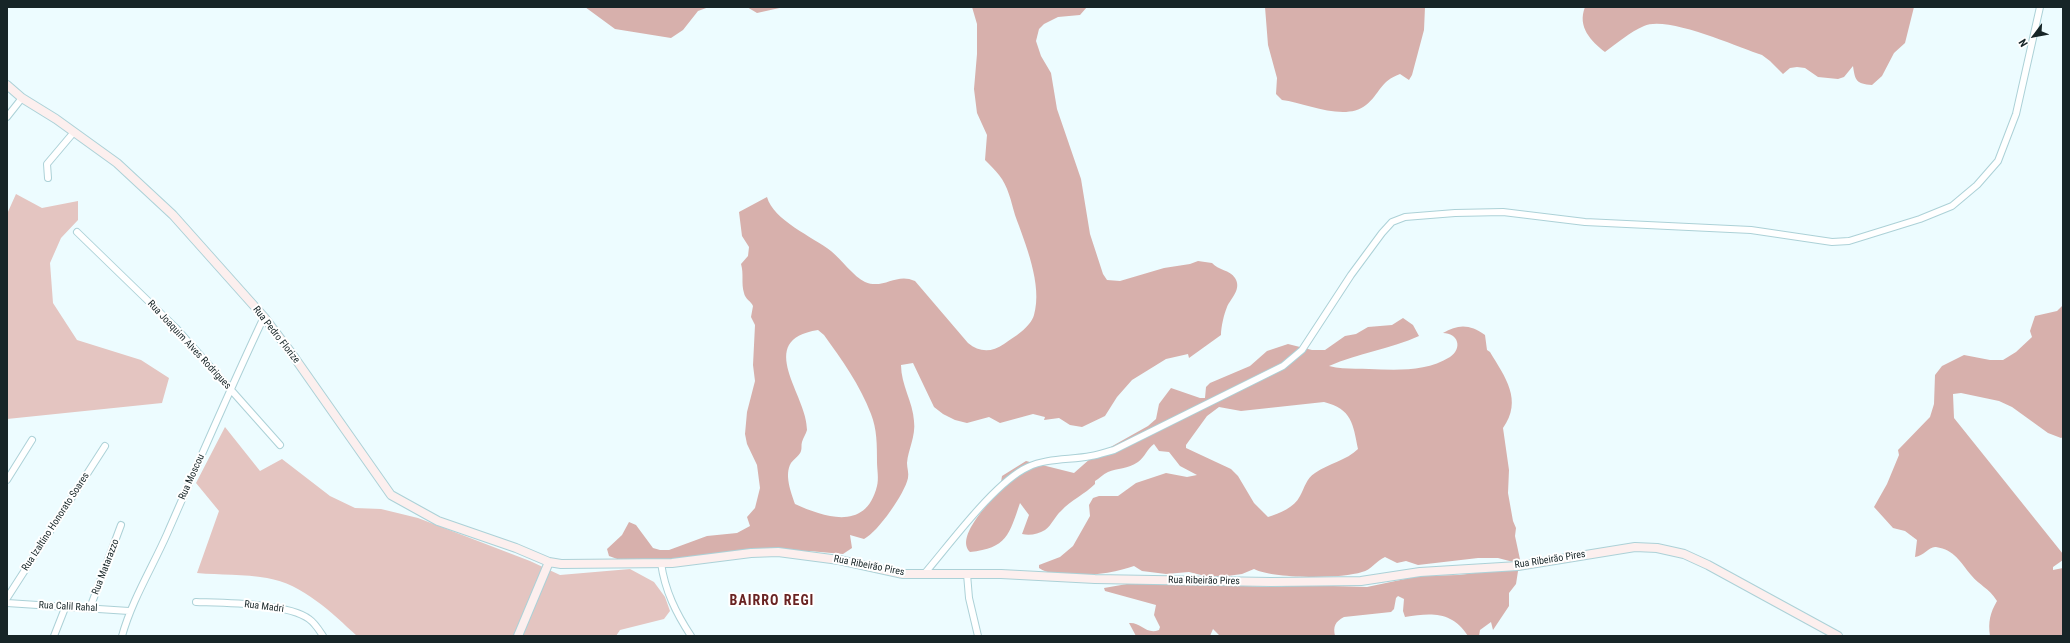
<!DOCTYPE html>
<html>
<head>
<meta charset="utf-8">
<style>
	body { margin:0 }
	#map { position:relative; width:2070px; height:643px; overflow:hidden; background:#edfcff; font-family:"Roboto Condensed",sans-serif }
	canvas { display:block }
	.frame { position:absolute; inset:0; border:8px solid #172527; pointer-events:none }
	.north { position:absolute; left:2014px; top:16px; width:40px; height:40px; -webkit-text-stroke:3px #fff; paint-order:stroke; rotate:238deg; font-size:11px; font-weight:700; line-height:16px; text-align:center; color:#172527 }
	.north::after { content:''; display:block; margin:auto; width:14px; height:18px; background:#172527; clip-path:polygon(50% 0,100% 100%,50% 72%,0 100%) }
</style>
</head>
<body>
<div id="map">
<canvas width="2070" height="643"></canvas>
<div class="frame"></div>
<div class="north">N</div>
</div>
<script>
const c = document.querySelector('canvas').getContext('2d');
c.lineJoin = 'round';
function fill(path, color) { c.fillStyle = color; c.fill(path, 'evenodd'); }
function stroke(path, color, width, dash) { c.strokeStyle = color; c.lineWidth = width; c.lineCap = dash ? 'butt' : 'round'; c.setLineDash(dash || []); c.stroke(path); }
function label(font, color, halo, rows, align = 'center') {
  c.font = font + ' "Roboto Condensed",sans-serif'; c.lineWidth = 4; c.setLineDash([]); c.textBaseline = 'middle'; c.strokeStyle = halo; c.fillStyle = color; for (const [text, x, y, turn = 0] of rows) {
    c.save(); c.translate(x, y); c.rotate((+turn || 0) * Math.PI / 180); c.textAlign = isNaN(turn) ? turn : align; if (halo) c.strokeText(text, 0, 0); c.fillText(text, 0, 0); c.restore();
  }
}
fill(new Path2D(`
	M16,194L42,208L78,201V220L61,238L50,263L53,303L77,340L141,360L169,378L162,403L7,419V214Z
	M225,427L260,471L282,459L330,496L355,508L381,509L418,518L530,561L560,575L630,569L654,582L665,597L670,611L664,619L620,630L616,636H357C332,613 303,584 267,578C244,574 220,575 197,573L219,511L196,483Z`), '#e4c5c1');
fill(new Path2D(`
	M585,7H709L698,11L683,30L671,38L615,29Z
	M747,7H784L757,13Z
	M972,7H1087L1080,15L1058,17L1044,24L1039,29L1036,41L1041,56L1051,73L1057,109L1081,179L1090,234L1103,274L1107,280L1120,281L1164,268L1190,264L1198,261L1212,263C1218,270 1230,270 1235,278C1242,289 1231,298 1227,307C1224,314 1221,327 1221,335L1189,358L1188,354L1166,359L1132,380L1117,397L1105,416L1082,427L1070,425L1059,418L1044,420L1045,417L1033,414L1000,423L989,417L967,423L955,420L943,414L934,407L913,363L901,365C901,385 913,402 914,421C916,436 908,450 907,463C907,468 909,473 908,478C905,493 878,532 864,539L850,535L852,548L843,554L809,551L769,552L674,562L620,560L609,556L607,549L622,535L629,522L636,525L653,548L660,550H669L707,536L737,533L750,526L747,517L755,508L760,488L757,465L747,444L745,434L747,412L755,381L753,365L755,325L751,317L753,306C751,301 745,299 744,293C741,283 744,274 741,264L748,256L749,247L742,236L739,212L767,197C773,220 813,237 831,251C841,259 854,277 865,282C884,290 896,272 915,281L968,343C979,352 991,353 1004,344C1014,337 1030,328 1034,315C1043,285 1025,243 1015,215C1011,201 1008,186 999,175C995,170 990,165 985,160L987,135L977,113L974,89L977,54V24ZM818,330L824,335C842,360 860,385 871,414C877,429 877,445 877,462C877,469 879,479 877,486C866,531 826,518 795,504C791,492 784,475 791,463C794,459 800,455 801,451C802,448 801,445 802,442C803,438 806,434 807,430C808,396 753,340 818,330Z
	M1265,7H1425L1424,30L1412,75L1409,80L1400,74C1380,81 1380,94 1366,105C1345,122 1306,103 1282,100L1276,94L1277,78L1268,45Z
	M1585,7H1914L1905,43L1894,53L1882,76L1872,85C1856,84 1855,80 1853,66L1844,77L1838,79L1818,77L1805,68L1797,67L1790,68L1783,74L1770,61L1762,55C1737,47 1667,15 1644,26C1630,32 1617,43 1605,52C1591,41 1577,27 1585,7Z
	M2063,305V437L2061,438L2048,433L2012,407L1999,401L1961,393L1953,394L1954,418L2063,554V560L2053,567V570L2063,568V636H1990C1988,622 1990,613 1997,601C1988,587 1980,586 1971,575C1960,562 1955,550 1936,547C1929,546 1924,556 1915,557L1917,540L1905,531L1893,528L1874,507L1887,484L1899,455L1898,450L1930,417L1934,404L1935,375L1942,366L1964,355L1990,360H2003L2016,352L2032,337L2030,331L2035,316L2057,311Z
	M1403,318L1413,325L1419,336C1391,349 1358,353 1329,366C1343,370 1355,368 1369,369C1396,370 1426,372 1450,357C1463,348 1458,333 1443,333C1458,324 1470,324 1485,335L1487,350L1490,352C1505,377 1523,400 1503,428L1509,470L1508,493L1513,521L1516,528L1515,536L1521,564L1498,558H1478L1418,565L1406,561L1397,563L1385,557C1376,561 1371,570 1362,572C1341,579 1274,579 1254,569L1242,574L1213,578L1189,572L1166,574L1142,571L1134,566C1112,574 1060,582 1039,568V565L1060,557L1073,546L1090,516L1089,505L1093,498L1099,496H1118L1136,483L1166,473L1187,477L1197,475L1180,466L1169,452L1159,451L1154,444C1147,449 1145,457 1138,462C1128,469 1117,468 1108,472C1103,474 1099,479 1095,481V484C1085,494 1071,500 1061,511C1055,516 1052,525 1045,530C1038,534 1030,536 1022,534L1029,515L1020,503C1009,535 1007,548 970,552C955,537 989,504 998,491C1001,487 1001,481 1002,476L1026,461L1074,473L1091,458L1148,426L1156,419L1159,404L1171,388L1200,398H1205L1206,387L1210,383L1250,366L1267,351L1288,344L1312,350H1325L1345,336L1356,334L1368,327L1392,325ZM1324,402C1352,409 1353,424 1358,449C1347,460 1328,464 1315,473C1306,479 1305,487 1300,496C1294,508 1280,513 1268,517L1254,503L1238,476L1231,469L1186,448V445L1207,416L1219,407L1241,411Z
	M1519,565L1516,584L1509,593V606L1493,630L1491,622L1480,630L1479,636H1468C1452,611 1431,613 1405,617L1403,611L1404,599L1398,596L1396,598L1394,609L1391,612L1344,617C1335,622 1333,626 1335,636H1220L1213,629L1210,636H1136L1129,623C1141,622 1146,635 1159,630L1160,627L1154,615L1156,605L1105,591L1104,588L1127,584L1152,583L1274,587L1299,585L1367,587L1419,576L1459,575L1499,570Z`), '#d7b0ac');
const street = new Path2D(`
	M7,117L22,98
	M48,178L47,164L74,132
	M77,232L176,328L280,445
	M7,480L32,440
	M661,563C665,591 676,613 691,636
	M925,573C950,544 995,482 1028,467C1047,458 1071,460 1091,456C1099,455 1106,452 1114,450L1283,366L1302,350L1351,275L1382,233L1392,222L1405,217L1455,213L1503,212L1585,222L1751,230L1832,242L1849,241L1920,219L1952,206L1977,185L1998,161L2016,114L2040,7
	M967,574L969,598L978,636
	M7,598L105,446
	M196,602C222,603 289,603 309,619C315,623 319,630 323,636
	M7,603L129,611
	M90,608L121,525
	M54,636L65,608
	M122,636C132,600 152,568 167,534C199,461 230,389 264,317`);
const secondary = new Path2D(`
	M7,85L22,98L56,119L117,163L173,215L264,317L292,354L391,495L438,521L516,548L549,562L561,564L672,563L751,553L778,552L839,560L903,574H1001L1095,579L1271,582L1361,581L1420,572L1518,566L1635,547L1657,548L1684,554L1708,565L1838,636
	M518,636L549,562`);
stroke(street, '#acd1d7', 8);
stroke(secondary, '#acd1d7', 10);
stroke(street, '#fff', 6);
stroke(secondary, '#fcefee', 8);
label('10px', '#172527', '#fff', [
	["Rua Pedro Florize",276,335,52],
	["Rua Joaquim Alves Rodrigues",189,345,47],
	["Rua Moscou",192,477,-66],
	["Rua Izaltino Honorato Soares",56,522,-57],
	["Rua Ribeirão Pires",1550,560,-9],
	["Rua Ribeirão Pires",869,566,11],
	["Rua Matarazzo",106,567,-69],
	["Rua Ribeirão Pires",1204,581,1],
	["Rua Calil Rahal",68,607,3],
	["Rua Madri",264,607,7]
]);
c.letterSpacing = '1px';
label('bold 14px', '#692322', '#fff', [
	["BAIRRO REGI",772,601]
]);
c.letterSpacing = '0px';
</script>
</body>
</html>
